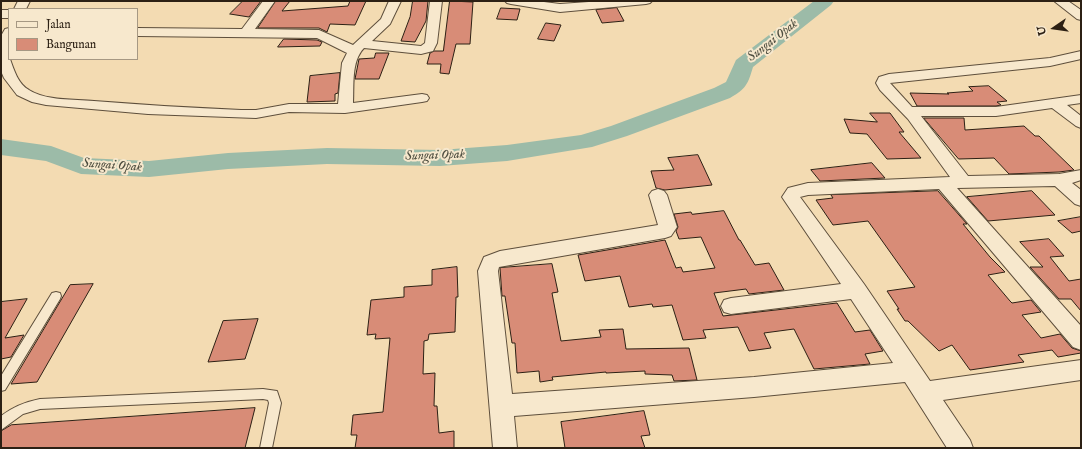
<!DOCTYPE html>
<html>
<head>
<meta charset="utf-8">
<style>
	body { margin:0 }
	#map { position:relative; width:1082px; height:449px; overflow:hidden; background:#f3dbb2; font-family:"IM FELL English",serif }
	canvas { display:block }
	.frame { position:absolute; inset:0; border:2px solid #2c2014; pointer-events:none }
	.legend { position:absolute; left:8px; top:8px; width:130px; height:52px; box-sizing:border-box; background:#f7e8cd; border:1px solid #a69883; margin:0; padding:5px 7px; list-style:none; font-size:12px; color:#2c2014 }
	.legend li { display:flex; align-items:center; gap:8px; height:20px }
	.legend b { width:20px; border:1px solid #a69883 }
	.north { position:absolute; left:1034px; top:8px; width:40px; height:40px; -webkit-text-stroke:3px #f7e8cd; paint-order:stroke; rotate:257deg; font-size:11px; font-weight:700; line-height:16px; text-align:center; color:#2c2014 }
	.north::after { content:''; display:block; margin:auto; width:14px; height:18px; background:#2c2014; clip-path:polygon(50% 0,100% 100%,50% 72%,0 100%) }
</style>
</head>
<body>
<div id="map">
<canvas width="1082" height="449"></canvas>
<div class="frame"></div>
<ul class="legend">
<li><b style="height:5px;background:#f7e8cd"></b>Jalan</li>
<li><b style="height:11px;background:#d88c77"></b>Bangunan</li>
</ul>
<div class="north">U</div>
</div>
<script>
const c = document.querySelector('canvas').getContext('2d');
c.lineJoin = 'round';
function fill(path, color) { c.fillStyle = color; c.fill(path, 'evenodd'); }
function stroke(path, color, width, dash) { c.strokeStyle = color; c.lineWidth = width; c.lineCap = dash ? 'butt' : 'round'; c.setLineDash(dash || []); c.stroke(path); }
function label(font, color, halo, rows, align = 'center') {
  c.font = font + ' "IM FELL English",serif'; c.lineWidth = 4; c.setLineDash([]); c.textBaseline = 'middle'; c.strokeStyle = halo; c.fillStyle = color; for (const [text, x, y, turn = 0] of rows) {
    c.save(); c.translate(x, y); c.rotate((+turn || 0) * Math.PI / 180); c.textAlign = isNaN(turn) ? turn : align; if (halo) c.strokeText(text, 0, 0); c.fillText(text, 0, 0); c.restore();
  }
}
fill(new Path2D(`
	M814,1H834L831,5L753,67C748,84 746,89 730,98L627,136L592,147L507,161L440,166L327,164L228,169L149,177L81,174L46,161L1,155V139L51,146L84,158L149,161L228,153L327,148L440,150L507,145L581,135L611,126L714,88L726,82L736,60Z`), '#9cbba8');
const building = new Path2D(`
	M243,1H261L249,17L230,14Z
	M276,1H290L282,11L348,6L350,1H366L355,25L330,24L327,32L319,28H258Z
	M413,1H428L426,21L415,42L401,41L410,17Z
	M450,1L473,2L470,44H456L449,74L440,73L441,64H427L430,53L434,51H443Z
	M501,8L520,9L517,20L497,19Z
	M617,8L624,21L602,23L596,10Z
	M546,23L561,25L554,41L538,39Z
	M284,39L317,40L322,42L320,46L278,47Z
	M376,53H389L379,79H355L359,59L374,58Z
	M340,73L338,93L335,94V101L307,102L310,76Z
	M989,86L1007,101L997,102L1001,105L996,106H917L910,93L949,94L947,93L973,91L969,87Z
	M870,113H890L904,132H899L921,158L887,159L867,134L850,133L844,119L877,122Z
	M924,118H964L965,130L1024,126L1035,136H1039L1074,170L1059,172L1009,174L994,158L959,159Z
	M698,155L712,185L665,190L656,188L651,171L674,170L668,158Z
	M872,163L885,178L820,181L811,170Z
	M938,191L967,224H963L990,257L1005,272L988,275L1010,301L1012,303L1031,300L1041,312L1022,315L1041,338L1060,334L1072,348L1081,351V353L1058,357L1052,350L1018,355L1024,362L970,370L952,345L939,351L908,321H905L897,309H899L887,291L915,287L868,221L833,225L816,200L833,198L831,195Z
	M1032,191L1055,215L988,221L967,197Z
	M724,211L739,240H740L755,265L769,263L784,290L749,294L746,289L714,293L723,316L837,303L855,332L870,330L883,351L865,354L870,364L814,369L794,329L764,333L771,348L749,351L738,327L703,330L706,338L683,340L672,305L653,307L652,304L629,307L620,276L585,281L578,255L665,240L676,268L681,267L683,272L715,268L701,237L679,239L676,231L678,227L674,214L691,212L692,214Z
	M1081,217V231L1072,233L1058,221Z
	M1049,239L1064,256L1050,257L1069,281L1081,279V311L1071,299H1059L1030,267H1043L1020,242Z
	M552,264L558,292L552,293L561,341L601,337L599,330L623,329L626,349L689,348L697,380L674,381L672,375L645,374V371L606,373V372L552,377L553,380L540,382L539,371L517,373L515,343H512L505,296H502L500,268Z
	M457,267L458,297H456L455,332L429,334L428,340L424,341L423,374L435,373L434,406H437L439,433L454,431V448H355L357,435H351L353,415L383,412L390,338L375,339L376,334L367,335L371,300L404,297V287L432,285V270Z
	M93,284L37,382L11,384L70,285Z
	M27,299L5,338L24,335L11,357L1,359V302Z
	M258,319L245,359L208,362L223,321Z
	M255,408L245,448H1V431L11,425Z
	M644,411L650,435L641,436L645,448H565L561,422Z`);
fill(building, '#d88c77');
stroke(building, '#2c2014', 1);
const lane = new Path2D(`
	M56,292L60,293L61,296L60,299L5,390L1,391V376L52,293Z
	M263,389L277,391L281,403L272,448H260L269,403L268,400L263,399L40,409L23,414L1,430V416C13,407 25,402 40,399Z`);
const street = new Path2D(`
	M18,1H30L26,9H14Z
	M263,1H275L255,29L319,30L353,45L381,19L389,1H401L390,24L372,41L421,46L425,43L430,1H442L437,43L433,51L421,54L364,48C351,61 354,86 353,103L422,94L427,95L429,98L427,101L422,102L345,113L289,112L256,118L148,114L46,105L32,102L17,95L4,78L1,71V36L5,29L9,28V59H10C14,70 18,84 29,90C47,101 73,99 94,101C143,105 192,108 241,110H256L289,104H338L342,63L347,53L317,38L137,36V28L242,29Z
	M505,1H536L560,4L603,1H652L650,3L646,4L560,12L511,4L507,3Z
	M1054,1H1068L1081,10V20L1077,19Z
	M1,10H9V18H1Z
	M1081,51V59L1050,66L890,83L912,107H996L1081,95V103L1067,105L1081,116V128L1076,126L1052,108L996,116H921L968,176L1059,174L1081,170V180L1072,183L1081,190V206L1075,204L1055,186L957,188L1081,326V350L1073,347L939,189L808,195L800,197L864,284L930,381L1081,360V380L943,400L970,440L973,448H947L905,382L754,397L514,416L517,448H493L478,271L484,257L500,251L658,225L649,195L652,191L658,189L664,191L667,195L677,227L671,236L665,238L499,267L498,271L512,394L754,377L893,363L851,299L731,314L724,312L721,306L724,300L731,298L841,284L782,197L788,188L808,183L950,177L908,119L880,90L876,83L879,77L889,74L1050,58Z`);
stroke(lane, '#5e4f3c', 2);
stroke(street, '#5e4f3c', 2);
fill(lane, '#f7e8cd');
fill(street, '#f7e8cd');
label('italic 13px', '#4e4e40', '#f7e8cd', [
	["Sungai Opak",773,41,-38],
	["Sungai Opak",435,156,-2],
	["Sungai Opak",112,166,4]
]);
</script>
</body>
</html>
